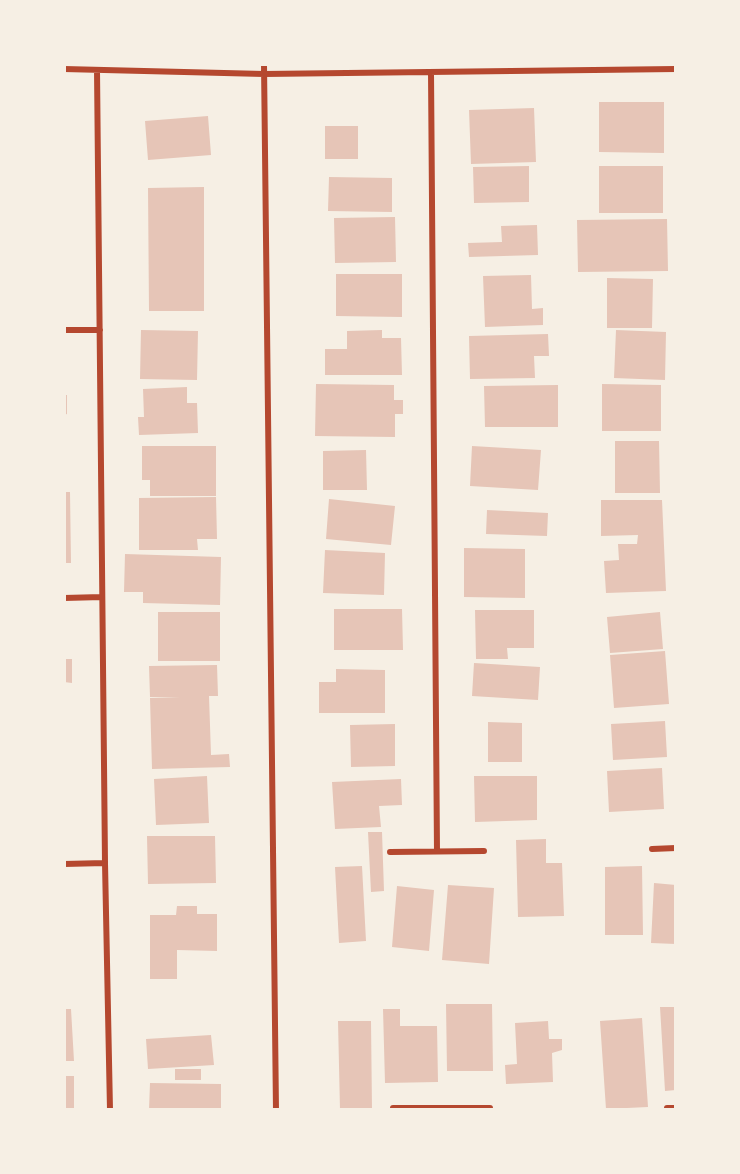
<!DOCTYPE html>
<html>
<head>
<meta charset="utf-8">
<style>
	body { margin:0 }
	#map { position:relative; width:740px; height:1174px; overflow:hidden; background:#f6efe4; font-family:"PT Serif",serif }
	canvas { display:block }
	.frame { position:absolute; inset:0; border:66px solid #f6efe4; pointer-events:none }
</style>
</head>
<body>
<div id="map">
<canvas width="740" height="1174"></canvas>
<div class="frame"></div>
</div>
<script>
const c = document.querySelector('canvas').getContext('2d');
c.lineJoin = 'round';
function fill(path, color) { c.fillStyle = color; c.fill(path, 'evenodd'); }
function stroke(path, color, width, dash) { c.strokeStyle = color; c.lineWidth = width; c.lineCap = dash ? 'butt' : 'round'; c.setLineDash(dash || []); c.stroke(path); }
fill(new Path2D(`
	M599,102H664V153L599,152Z
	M534,108L536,162L471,164L469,110Z
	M208,116L211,155L148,160L145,121Z
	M325,126H358V159H325Z
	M529,166V202L474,203L473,167Z
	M599,166H663V213H599Z
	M329,177L392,178V212L328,211Z
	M204,187V311H149L148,188Z
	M395,217L396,262L335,263L334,218Z
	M667,219L668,271L578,272L577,220Z
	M537,225L538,255L469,257L468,243L502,242L501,226Z
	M336,274H402V317L336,316Z
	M531,275L532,309L543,308V325L485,327L483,276Z
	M607,278L653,279L652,328H607Z
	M141,330L198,331L197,380L140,379Z
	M382,330V338H401L402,375H325V349H347V331Z
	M616,330L666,332L665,380L614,378Z
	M548,334L549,356H534L535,378L470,379L469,336Z
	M316,384L394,385V400H403V414H395V437L315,436Z
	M602,384L661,385V431H602Z
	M558,385V427H485L484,386Z
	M187,387V403H197L198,433L139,435L138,417H144L143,389Z
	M64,395H67V414L64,415Z
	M615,441H659L660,493H615Z
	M142,446H216V496H150V480H142Z
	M472,446L541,450L538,490L470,486Z
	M366,450L367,490H323V451Z
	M64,492H70L71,563H64Z
	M216,497L217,539H197L198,550H139V498Z
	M329,499L395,506L391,545L326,539Z
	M601,500H662L666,591L606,593L604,561L619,560L618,544H637L638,535L601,536Z
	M487,510L548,513L547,536L486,534Z
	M464,548L525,549V598L464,597Z
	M325,550L385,553L384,595L323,593Z
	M125,554L221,557L220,605L143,603V592H124Z
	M334,609H402L403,650H334Z
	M475,610H534V648H507L508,659H476Z
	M158,612H220V661H158Z
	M660,612L663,649L610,653L607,617Z
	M665,651L669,704L614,708L610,655Z
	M64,659H72V683L64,682Z
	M474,663L540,667L538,700L472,696Z
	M217,665L218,696H209L211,755L229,754L230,767L152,769L150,698L180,697H150L149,666Z
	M336,669L385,670V713H319V682H336Z
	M665,721L667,757L613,760L611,724Z
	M488,722L522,723V762H488Z
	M395,724V766L351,767L350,725Z
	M662,768L664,809L609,812L607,771Z
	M207,776L209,823L156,825L154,779Z
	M474,776H537V820L475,822Z
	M401,779L402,805L379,806L381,827L335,829L332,782Z
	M368,832H382L384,891L371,892Z
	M147,836H215L216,883L148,884Z
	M546,839V863H562L564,916L518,917L516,840Z
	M362,866L366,941L339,943L335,867Z
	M642,866L643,935H605V867Z
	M654,883L676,885V944L651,943Z
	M448,885L494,888L489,964L442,960Z
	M397,886L434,890L429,951L392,947Z
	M177,906H197V914H217V951L177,950V979H150V915H176Z
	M446,1004H492L493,1071H447Z
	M660,1007H676V1090L665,1091Z
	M64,1009H71L74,1061H64Z
	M383,1009H400V1026H437L438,1082L385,1083Z
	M642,1018L648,1107L606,1109L600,1021Z
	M338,1021H371L372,1110H340Z
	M548,1021L549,1039H562V1050L552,1053L553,1082L506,1084L505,1065L517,1064L515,1023Z
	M211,1035L214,1065L148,1069L146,1039Z
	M175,1069H201V1080H175Z
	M64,1076H74V1110H64Z
	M150,1083L221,1084V1110H149Z`), '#e6c5b7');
stroke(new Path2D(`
	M264,64L276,1110
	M64,69L264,74L676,69
	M97,70L105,863L110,1110
	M431,72L437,851
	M64,330H100
	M64,598L102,597
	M652,849L676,848
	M390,852L484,851
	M64,864L105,863
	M393,1108H490
	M667,1108H676`), '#b5482f', 6);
</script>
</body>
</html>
